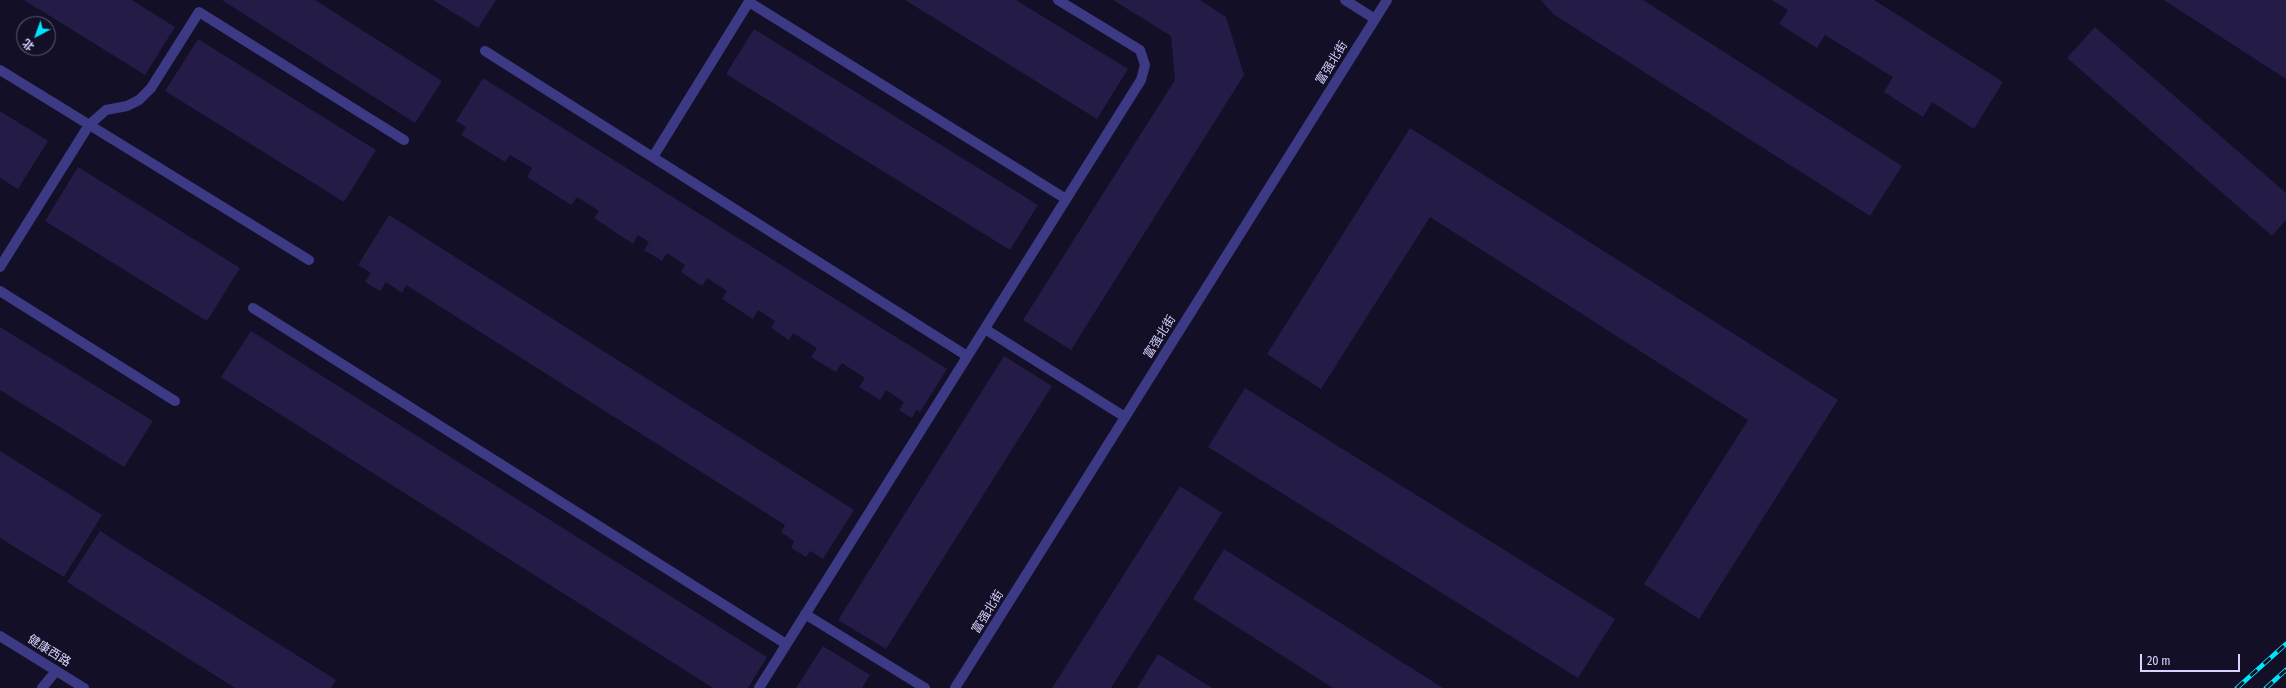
<!DOCTYPE html>
<html>
<head>
<meta charset="utf-8">
<style>
	body { margin:0 }
	#map { position:relative; width:2286px; height:688px; overflow:hidden; background:#130f26; font-family:"Fira Sans Condensed","Noto Sans SC",sans-serif }
	canvas { display:block }
	.north { position:absolute; left:16px; top:16px; width:40px; height:40px; box-sizing:border-box; background:#130f26; border:1px solid #625e7d; border-radius:50%; rotate:221deg; font-size:11px; font-weight:700; line-height:16px; text-align:center; color:#d9d4ff }
	.north::after { content:''; display:block; margin:auto; width:14px; height:18px; background:#00e5ff; clip-path:polygon(50% 0,100% 100%,50% 72%,0 100%) }
	.scale { position:absolute; left:2140px; top:654px; width:100px; height:18px; box-sizing:border-box; border:2px solid #d9d4ff; border-top:0; padding-left:5px; font-size:12px; line-height:14px; white-space:nowrap; color:#d9d4ff; -webkit-text-stroke:3px #130f26; paint-order:stroke }
</style>
</head>
<body>
<div id="map">
<canvas width="2286" height="688"></canvas>
<div class="north">北</div>
<div class="scale">20 m</div>
</div>
<script>
const c = document.querySelector('canvas').getContext('2d');
c.lineJoin = 'round';
function fill(path, color) { c.fillStyle = color; c.fill(path, 'evenodd'); }
function stroke(path, color, width, dash) { c.strokeStyle = color; c.lineWidth = width; c.lineCap = dash ? 'butt' : 'round'; c.setLineDash(dash || []); c.stroke(path); }
function label(font, color, halo, rows, align = 'center') {
  c.font = font + ' "Fira Sans Condensed","Noto Sans SC",sans-serif'; c.lineWidth = 4; c.setLineDash([]); c.textBaseline = 'middle'; c.strokeStyle = halo; c.fillStyle = color; for (const [text, x, y, turn = 0] of rows) {
    c.save(); c.translate(x, y); c.rotate((+turn || 0) * Math.PI / 180); c.textAlign = isNaN(turn) ? turn : align; if (halo) c.strokeText(text, 0, 0); c.fillText(text, 0, 0); c.restore();
  }
}
fill(new Path2D(`
	M24,0H132L175,27L145,75Z
	M222,0H315L442,81L415,123Z
	M433,0H496L478,28Z
	M905,0H1016L1128,69L1097,119Z
	M1113,0H1200L1226,17L1244,75L1071,350L1023,320L1175,80L1171,36Z
	M1541,0H1643L1902,166L1870,216L1553,14Z
	M1772,0H1874L2003,82L1974,129L1932,102L1923,117L1884,92L1893,77L1825,35L1817,48L1779,24L1788,10Z
	M2164,0H2286V79Z
	M2095,27L2286,193V220L2272,236L2067,58Z
	M754,29L1038,205L1010,250L726,74Z
	M198,39L376,150L344,202L165,91Z
	M483,78L947,369L920,412L916,410L912,418L899,410L904,402L886,390L880,400L859,387L865,378L842,363L836,372L811,357L817,348L793,333L789,340L771,328L775,321L758,310L753,319L722,299L727,291L707,278L702,286L681,272L685,265L667,253L662,261L644,250L649,242L638,235L633,244L594,218L599,211L577,197L571,205L527,177L532,168L510,155L505,162L461,135L466,127L456,121Z
	M0,111L48,141L18,189L0,178Z
	M1410,128L1838,400L1699,619L1644,584L1748,420L1430,217L1321,389L1267,354Z
	M78,167L240,268L207,321L45,221Z
	M389,215L854,510L823,559L810,551L806,557L791,548L794,541L781,532L785,525L406,285L402,293L386,282L380,291L365,282L371,273L358,265Z
	M0,327L153,421L124,467L0,390Z
	M251,331L767,657L748,688H713L221,377Z
	M1004,356L1052,386L886,649L838,620Z
	M1245,388L1615,619L1578,678L1208,447Z
	M0,451L102,515L64,577L0,538Z
	M1180,486L1222,513L1111,688H1052Z
	M100,531L336,680L331,688H235L67,582Z
	M1224,549L1443,688H1333L1193,599Z
	M823,646L870,675L862,688H796Z
	M1158,654L1212,688H1137Z`), '#241b47');
stroke(new Path2D(`
	M1345,0L1375,19
	M749,2L1066,199
	M485,51L967,356
	M0,70L309,260
	M653,157L750,0
	M0,267L89,125L106,110L127,106L139,100L151,88L199,12L404,140
	M0,291L175,401
	M253,308L786,644
	M985,329L1125,417
	M805,614L925,688
	M0,636L84,688
	M42,688L56,671
	M759,688L1141,80L1145,65L1140,50L1058,0
	M955,688L1387,0`), '#3d3a85', 10);
const rail = new Path2D(`
	M2237,688L2286,644
	M2266,688L2286,670`);
stroke(rail, '#00e5ff', 4.5);
stroke(rail, '#130f26', 3, [9]);
label('12px', '#d9d4ff', '#130f26', [
	["富强北街",1332,63,-58],
	["富强北街",1160,337,-58],
	["富强北街",988,612,-58],
	["健康西路",49,651,32]
]);
</script>
</body>
</html>
